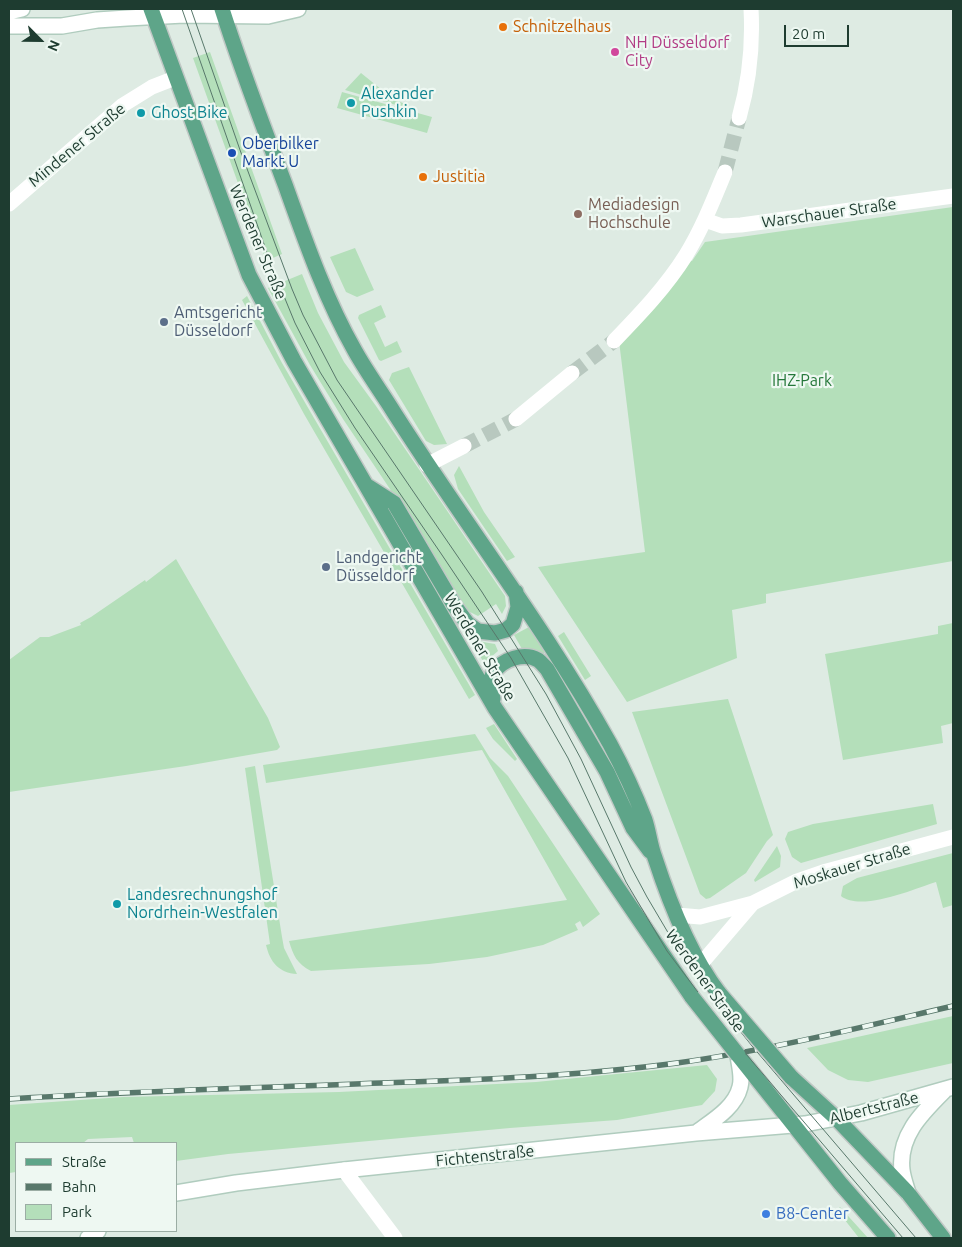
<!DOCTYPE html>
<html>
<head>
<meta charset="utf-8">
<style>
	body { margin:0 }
	#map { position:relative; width:962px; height:1247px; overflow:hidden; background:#deebe3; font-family:Ubuntu,sans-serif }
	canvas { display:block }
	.frame { position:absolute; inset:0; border:10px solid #1e3c30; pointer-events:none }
	.legend { position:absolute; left:15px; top:1142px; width:162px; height:90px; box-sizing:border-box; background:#eef8f2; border:1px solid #9bada4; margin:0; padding:6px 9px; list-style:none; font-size:15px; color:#1e3c30 }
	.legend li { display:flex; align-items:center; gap:10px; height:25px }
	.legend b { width:25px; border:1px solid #9bada4 }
	.north { position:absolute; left:15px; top:15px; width:50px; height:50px; -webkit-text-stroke:4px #eef8f2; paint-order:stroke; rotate:113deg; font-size:14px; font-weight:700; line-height:20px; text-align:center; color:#1e3c30 }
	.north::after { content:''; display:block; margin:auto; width:18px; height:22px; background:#1e3c30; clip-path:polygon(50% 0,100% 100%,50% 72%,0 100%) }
	.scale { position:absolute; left:784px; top:25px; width:65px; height:22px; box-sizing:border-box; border:2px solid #1e3c30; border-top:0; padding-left:6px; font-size:15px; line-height:18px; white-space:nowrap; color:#1e3c30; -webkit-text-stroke:4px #eef8f2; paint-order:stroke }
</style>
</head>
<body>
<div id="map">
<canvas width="962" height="1247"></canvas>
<div class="frame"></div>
<ul class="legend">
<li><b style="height:6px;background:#5ea589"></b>Straße</li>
<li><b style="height:6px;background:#58786b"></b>Bahn</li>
<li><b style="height:14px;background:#b4dfba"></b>Park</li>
</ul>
<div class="north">N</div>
<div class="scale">20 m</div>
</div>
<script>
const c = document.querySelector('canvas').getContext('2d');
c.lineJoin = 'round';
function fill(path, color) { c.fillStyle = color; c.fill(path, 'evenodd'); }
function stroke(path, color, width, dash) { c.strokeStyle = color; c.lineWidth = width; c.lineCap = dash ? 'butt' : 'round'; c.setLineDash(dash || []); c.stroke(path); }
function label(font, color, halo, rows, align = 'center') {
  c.font = font + ' Ubuntu,sans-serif'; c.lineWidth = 4.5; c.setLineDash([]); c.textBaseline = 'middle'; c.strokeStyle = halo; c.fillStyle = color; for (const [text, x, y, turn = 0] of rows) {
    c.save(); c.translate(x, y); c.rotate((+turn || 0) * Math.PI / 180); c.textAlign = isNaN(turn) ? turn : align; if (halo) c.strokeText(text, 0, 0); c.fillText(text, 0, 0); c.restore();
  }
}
fill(new Path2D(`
	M210,52L282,254L266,261L193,58Z
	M361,73L392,98L411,107L413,110L345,90Z
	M342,92L432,117L427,133L337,108Z
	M953,207V561L766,594V603L732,610L737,658L627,702L538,567L645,552L619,341L688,260L692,261L705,242Z
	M355,248L374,290L357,297L346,292L330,257Z
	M302,274L318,313L344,362L376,406L505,596L506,606L502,614L496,604L478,616L464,609L398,501L343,419L310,365L268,288Z
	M247,296L282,363L475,695L469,699L304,414L242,300Z
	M381,305L386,317L374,323L385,347L397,341L402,352L381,361L379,360L358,318L359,315Z
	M409,367L447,444L434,445L426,441L389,380L392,373Z
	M459,466L484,512L515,557L507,561L458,489L454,475Z
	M176,559L268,718L280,747L277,750L186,766L9,792V660L40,637H49L81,625L80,623L91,617L145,580L146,582Z
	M953,623V723L941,726L943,743L843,760L825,654L938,634V626Z
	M529,627L545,651L543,655L522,649L514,635Z
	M564,632L591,676L585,680L558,636Z
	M470,638L483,642L495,644L498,651L484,663Z
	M728,699L773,835L767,841L746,873L710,898L706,899L700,894L632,712Z
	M494,724L517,759L515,761L493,739L486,728Z
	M475,734L490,758L508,776L600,914L583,927L580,921L575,924L578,930L543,945L487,957L429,964L311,971C297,964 293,955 289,941L567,900L482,750L266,783L263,765Z
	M255,766L282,937L284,948L297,974C279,973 270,962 266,945L270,944L245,768Z
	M933,804L937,824L801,863L792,857L785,839L788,832L813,824Z
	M777,846L781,856L780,867L755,882L754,880Z
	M953,853V905L943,908L936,882C914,889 861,912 841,896L843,886L857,878Z
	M953,1016V1063L868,1082L848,1080L828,1070L807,1048Z
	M707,1065L717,1079L715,1091L702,1105L617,1120L510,1128L228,1154L176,1161V1143H134L132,1137L88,1139L83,1143H16V1172L9,1173V1105L123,1097L339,1092L536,1082Z
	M840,1207L868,1238H859L837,1210Z`), '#b4dfba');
stroke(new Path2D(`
	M725,172L739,118
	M572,373L614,341
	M464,446L516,419`), '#b8c8bf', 15, [15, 8]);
const secondary = new Path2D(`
	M9,12L22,9
	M9,26H62L97,20L127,18L184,15L268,16L298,9
	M696,1133C712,1121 735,1108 740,1087C743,1077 739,1065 738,1055
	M176,1193L236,1183L344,1170L696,1133L805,1124L861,1113L953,1087
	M908,1193C906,1186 903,1178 902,1170C898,1136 922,1113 944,1091
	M88,1238L98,1231`);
const primary = new Path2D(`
	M151,9L249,275L294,361L495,708L692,997
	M222,9C241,69 264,128 286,187C306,243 326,300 355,351C365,369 377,386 388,403C460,518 544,625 610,744C623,768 635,794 645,820C649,832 650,845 655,858C669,901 691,956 719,993
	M369,487L394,503L454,605L467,623L478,631L495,633L506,630L513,624L518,607L516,592
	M493,699C491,690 489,680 494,672C503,659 524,652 538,660C541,662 544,666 547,669L607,772L633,828L650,851
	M738,1055L840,1183L888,1238
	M791,1077L837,1119L908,1193L943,1238`);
stroke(secondary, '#b0ccbe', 18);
stroke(primary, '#c0c8c5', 18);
stroke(new Path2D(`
	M739,118C749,83 753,45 751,9
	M9,204L123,105L152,87L175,78
	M705,220L722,226L741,225L953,196
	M614,341C640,314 666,287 686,255C702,229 713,201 725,172
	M516,419L572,373
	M427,465L464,446
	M677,915L700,917L753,903L797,881L823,872L953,837
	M700,965L753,903
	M344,1170L395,1238`), '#fff', 15);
stroke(secondary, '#fff', 15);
stroke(primary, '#5ea589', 15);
stroke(new Path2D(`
	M182,9L272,267L295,323L320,372L355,428L442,555L511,658L568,758L626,882L667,951L734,1040L903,1238
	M191,9L240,150L292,289L303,315L337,380L482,592L546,694L581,759L631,867L647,897L673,941L704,986L752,1046L916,1238`), '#58786b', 1);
const rail = new Path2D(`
	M9,1099C133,1091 257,1088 381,1083C480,1080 579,1076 677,1063C770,1050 862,1027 953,1006`);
stroke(rail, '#58786b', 5.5);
stroke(rail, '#eef8f2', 4, [11]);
const primaryBridge = new Path2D(`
	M719,993L791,1077
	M692,997L738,1055`);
stroke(primaryBridge, '#c0c8c5', 18, []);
stroke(primaryBridge, '#5ea589', 15);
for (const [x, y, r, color] of [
	[503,27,5,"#e8710a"],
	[615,52,5,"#d1479c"],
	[351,103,5,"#0f9aa8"],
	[141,113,5,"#0f9aa8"],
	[232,153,5,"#1a4fb4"],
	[423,177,5,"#e8710a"],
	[578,214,5,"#8d6e63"],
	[164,322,5,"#5c6f8a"],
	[326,567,5,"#5c6f8a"],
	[117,904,5,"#0f9aa8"],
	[766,1214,5,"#3f7fe0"]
]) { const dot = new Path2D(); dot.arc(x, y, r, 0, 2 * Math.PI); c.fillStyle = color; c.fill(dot); stroke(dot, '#eef8f2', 2); }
label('16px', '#c56008', '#eef8f2', [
	["Schnitzelhaus",513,27],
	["Justitia",433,177]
], 'left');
label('16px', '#b23c85', '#eef8f2', [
	["NH Düsseldorf",625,43],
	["City",625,61]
], 'left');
label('16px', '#0d838f', '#eef8f2', [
	["Alexander",361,94],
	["Pushkin",361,112],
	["Ghost Bike",151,113],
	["Landesrechnungshof",127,895],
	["Nordrhein-Westfalen",127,913]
], 'left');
label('16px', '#164399', '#eef8f2', [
	["Oberbilker",242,144],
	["Markt U",242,162]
], 'left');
label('16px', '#1e3c30', '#eef8f2', [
	["Mindener Straße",77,145,-40],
	["Warschauer Straße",829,213,-8],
	["Werdener Straße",258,242,67],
	["Werdener Straße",480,647,59],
	["Moskauer Straße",852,866,-17],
	["Werdener Straße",705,981,54],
	["Albertstraße",874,1108,-14],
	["Fichtenstraße",485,1156,-6]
]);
label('16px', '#785e54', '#eef8f2', [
	["Mediadesign",588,205],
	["Hochschule",588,223]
], 'left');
label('16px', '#4e5e75', '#eef8f2', [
	["Amtsgericht",174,313],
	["Düsseldorf",174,331],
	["Landgericht",336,558],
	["Düsseldorf",336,576]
], 'left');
label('16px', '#247739', '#eef8f2', [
	["IHZ-Park",802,381]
]);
label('16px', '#366cbe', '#eef8f2', [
	["B8-Center",776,1214]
], 'left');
</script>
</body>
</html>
